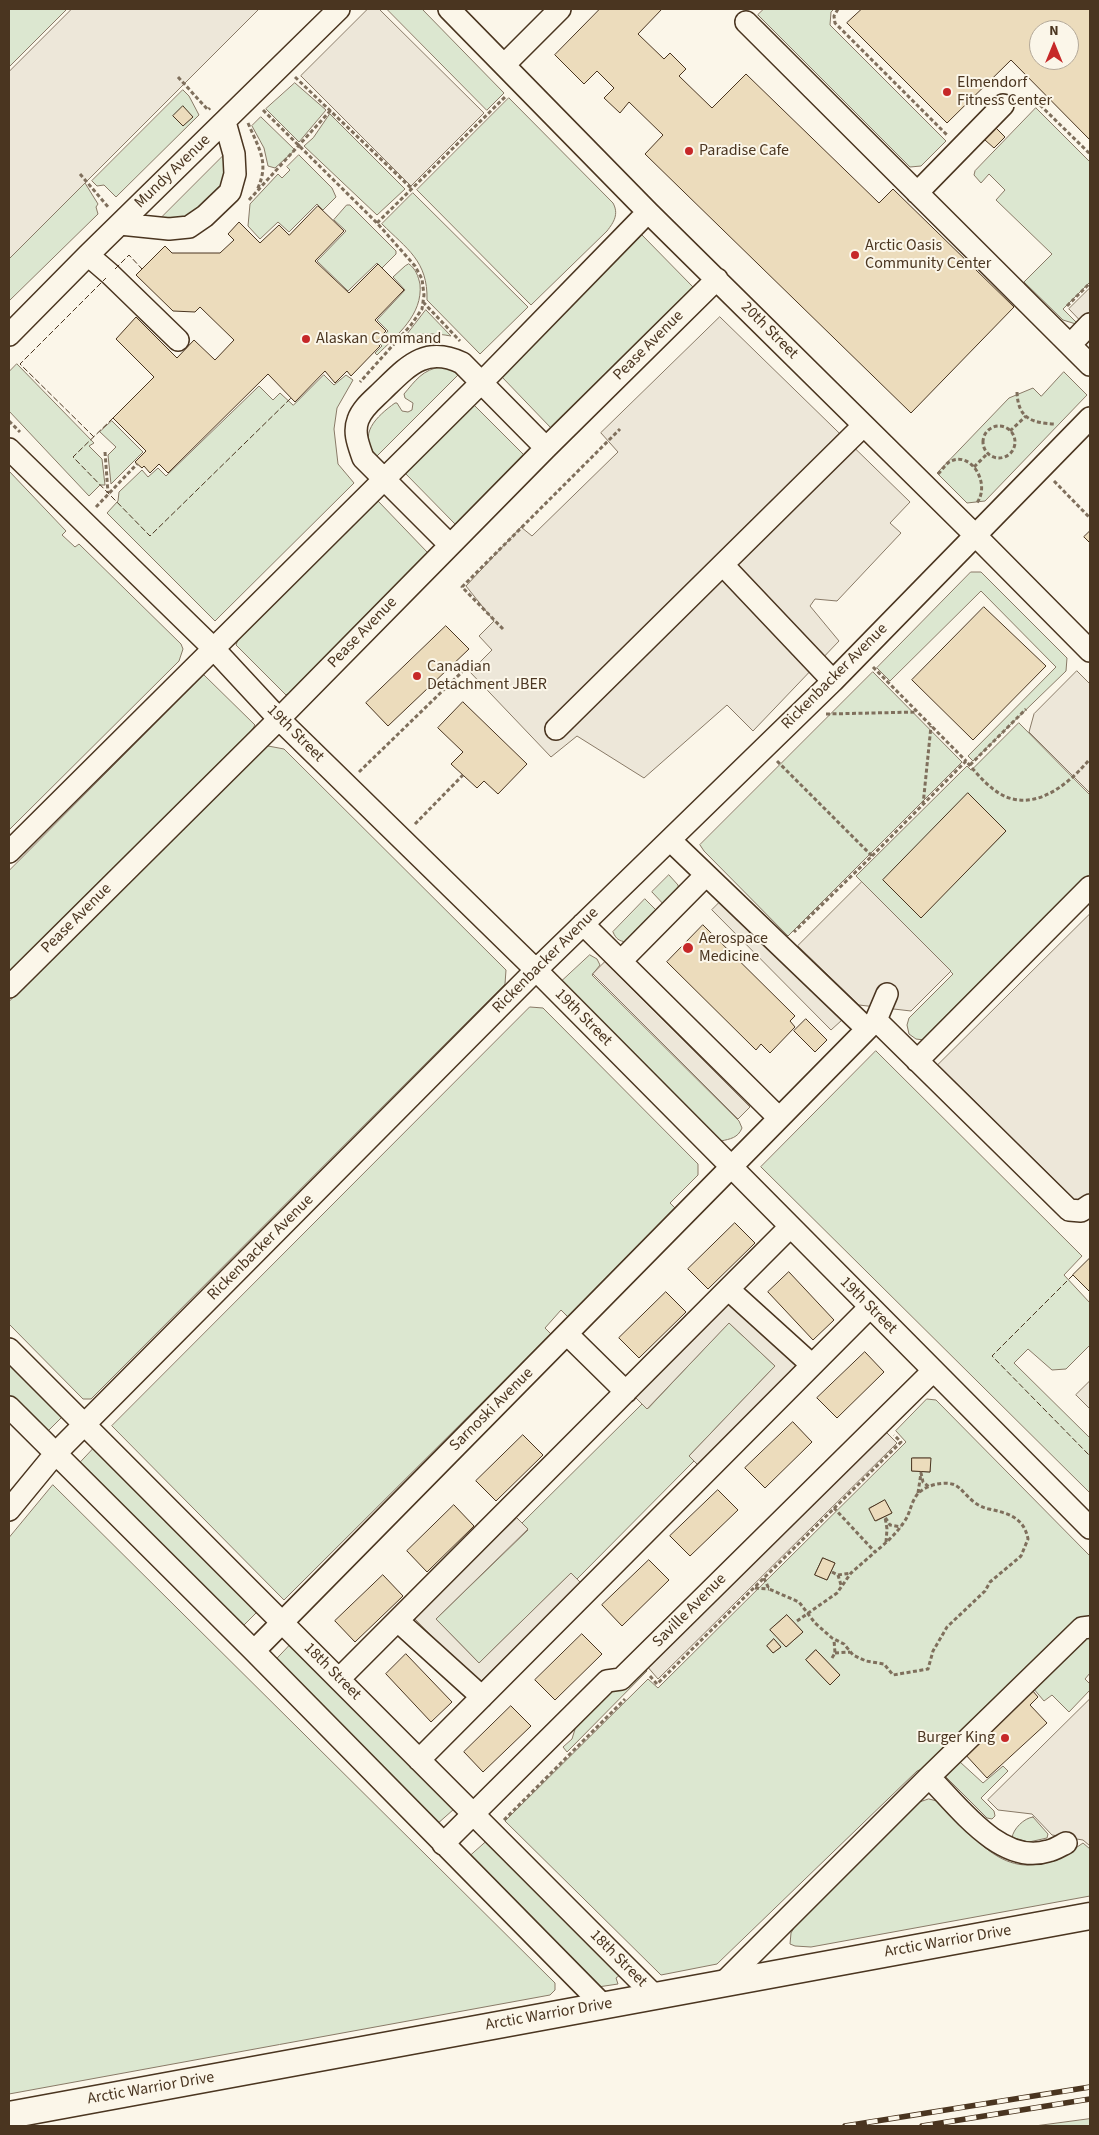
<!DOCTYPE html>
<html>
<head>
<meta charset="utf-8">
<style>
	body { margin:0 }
	#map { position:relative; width:1099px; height:2135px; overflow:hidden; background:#fbf6e9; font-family:"Source Sans 3",sans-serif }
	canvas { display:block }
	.frame { position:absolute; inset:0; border:10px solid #4a3520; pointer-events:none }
	.north { position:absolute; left:1029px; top:20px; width:50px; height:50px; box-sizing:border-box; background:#fbf6e9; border:1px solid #b4a999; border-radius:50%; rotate:0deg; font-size:14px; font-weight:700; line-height:20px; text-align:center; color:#4a3520 }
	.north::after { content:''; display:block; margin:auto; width:18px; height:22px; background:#c62828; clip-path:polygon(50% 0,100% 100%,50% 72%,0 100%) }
</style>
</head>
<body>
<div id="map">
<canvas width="1099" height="2135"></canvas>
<div class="frame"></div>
<div class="north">N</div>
</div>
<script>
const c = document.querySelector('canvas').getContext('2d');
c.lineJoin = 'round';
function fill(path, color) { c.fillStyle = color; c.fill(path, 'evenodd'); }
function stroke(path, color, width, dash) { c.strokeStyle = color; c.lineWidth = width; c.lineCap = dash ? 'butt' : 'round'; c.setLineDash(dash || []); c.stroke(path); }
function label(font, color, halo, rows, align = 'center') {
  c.font = font + ' "Source Sans 3",sans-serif'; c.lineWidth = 4; c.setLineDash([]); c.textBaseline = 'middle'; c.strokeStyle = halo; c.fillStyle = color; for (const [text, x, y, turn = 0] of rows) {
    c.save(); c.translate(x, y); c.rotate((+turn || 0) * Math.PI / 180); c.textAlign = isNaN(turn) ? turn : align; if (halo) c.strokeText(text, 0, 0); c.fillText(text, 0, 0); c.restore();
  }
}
const green = new Path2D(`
	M9,9H67L9,67Z
	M387,9H422L504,93L487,110Z
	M764,9H834L831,12L830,25L946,141L921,166L910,167L758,15Z
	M295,83L326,110L299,142L266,109Z
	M183,90L189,96L199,115L116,197L104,185L97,186L92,181Z
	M509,98L613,203C619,214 614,222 607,231L531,305L417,190Z
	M1036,108L1090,162V282L1063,309L1079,325L1063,320L1024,282L1052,254L996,200L1005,190L989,174L981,183L974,175L975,171Z
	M330,114L405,189L377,215L304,146L313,138Z
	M261,117L295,150L275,168L268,166L264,148L252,126Z
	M299,155L332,188L336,197L323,210L317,204L289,232L278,222L260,239L248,226L250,204L278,174L282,178L290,170L287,167Z
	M223,156L225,178L220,189L186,219L159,220Z
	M85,183L98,204L96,207L98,214L9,301V259Z
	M413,193L528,307L480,354L427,300C428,261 407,249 382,224Z
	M347,205H350L396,251V254L382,268L377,263L348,291L317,261L346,231L334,220Z
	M642,235L693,287L551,428L501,376Z
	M409,264C416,269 418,276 420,284C423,315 397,335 377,355L375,353L382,346L378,342L388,331L377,320L405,290L393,277L405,266Z
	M426,310L451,336C435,333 421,333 405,337Z
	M17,364L94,443L89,446L102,459L105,485H100L89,496L9,411V372Z
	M441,367L452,370L458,375L377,456C356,435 377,416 395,403H397L402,411L408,412L412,410L413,403L405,398L404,394C415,381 423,369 441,367Z
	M1064,372L1087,395L985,501L967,503L937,473L1009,398L1033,388L1041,396Z
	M324,375L334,385L346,375L353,380L337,408L334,429L338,464L354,483L215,621L107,513L118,501L119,492L142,470L148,477L158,468L166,476L259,386L273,400L280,393L293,405Z
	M472,403L525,456L455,524L404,472Z
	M112,421L143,452L111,484L108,455L116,447L100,432Z
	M9,471L66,531L62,535L75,547L79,544L181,644L183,649L179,661L9,830Z
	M378,501L428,553L293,691L286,695L236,645L239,637Z
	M971,572H981L1067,658L1066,671L973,761L968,756L1056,667L981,591L890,681L877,668Z
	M873,672L962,762L788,936L704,851L700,845Z
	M204,675L255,725L250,733L9,974V871Z
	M1019,723L1090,795V876L931,1037L924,1040L916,1039L909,1034L907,1025L909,1018L953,974L856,876L967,766L971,770ZM968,794L1006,831L921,917Z
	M263,745L284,749L506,970L505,984L91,1399H83L9,1324V1002Z
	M669,875L678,885L679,891L667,908L652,892Z
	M645,899L661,915L626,942C619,941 616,939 613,932Z
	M590,955L597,959L600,965L592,975L739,1121L742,1128C738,1138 730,1139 721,1141L562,981Z
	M530,1007L543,1008L698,1164V1175L670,1203L677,1210L568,1317L561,1310L545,1328L551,1334L284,1600L112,1426Z
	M876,1051L1082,1256L1064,1275L1090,1303V1345L1066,1369L1052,1370L1028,1349L1014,1363L1090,1438V1493L761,1167Z
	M729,1323L775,1366L689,1456L694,1461L577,1579L571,1573L479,1663L436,1619L528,1530L522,1523L642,1404L648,1408Z
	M9,1362L63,1416L46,1433L9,1396Z
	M927,1399L936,1400L1090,1556V1621L939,1762L917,1771L717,1964L661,1975L505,1821L648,1679L658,1688L906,1442L896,1431ZM913,1458H930V1472L912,1471ZM885,1501L892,1513L876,1521L870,1508ZM823,1558L835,1563L827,1580L815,1575ZM787,1615L803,1632L786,1647L771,1630ZM774,1639L781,1647L773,1653L767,1646ZM816,1650L840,1675L830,1685L806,1660Z
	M94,1448L258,1611L241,1628L78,1465Z
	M53,1485L555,1983V1990L550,1995L9,2094V1538Z
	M1090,1637V1673L1085,1679L1090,1684V1690L1069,1712L1052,1695L1044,1701L1033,1688L1080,1641Z
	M291,1644L454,1809L436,1825L274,1662Z
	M644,1667L647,1671L567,1752L563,1747L572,1739L579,1716Z
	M960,1762L983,1783L1003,1766L1008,1771L981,1798L994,1811L995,1816L992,1819L987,1818L946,1777Z
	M929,1799L937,1801C986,1849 1013,1893 1083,1843L1090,1849V1896L811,1947L795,1946L790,1944L791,1933L795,1926L920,1802Z
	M1033,1817L1048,1834L1047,1838L1029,1842L1012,1838C1013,1829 1024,1818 1033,1817Z
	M487,1841L620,1975L616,1978L618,1984L598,1987L469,1857Z
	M1090,2119V2126H1035Z`);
fill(green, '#dce7d0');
stroke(green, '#887966', 1);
const parking = new Path2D(`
	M72,9H259L9,259V72Z
	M368,9H379L484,113L411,186L301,76Z
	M1090,288V331L1069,309Z
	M720,317L910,502L890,523L901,533L837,601L815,599L810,606L839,641L753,731L727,705L644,778L577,736L551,757L470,672L492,650L479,636L494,621L466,586L521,527L532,536L618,452L601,433Z
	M1077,671L1090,684V793L1029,732L1034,714Z
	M862,882L951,971L911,1011L859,1005L798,946Z
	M722,900L842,1020L831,1030L712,910Z
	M1090,914V1193L1079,1204L938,1065Z
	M605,962L750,1107L738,1119L593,974Z
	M727,1297L797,1364L699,1466L689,1456L775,1366L729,1323L647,1409L633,1395Z
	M1090,1381V1409L1076,1395Z
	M885,1431L897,1443L658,1679L646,1665Z
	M517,1518L528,1529L436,1619L479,1663L571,1573L581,1583L478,1684L414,1618Z
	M1090,1699V1846L1083,1840L1052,1835L1032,1814L998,1810L988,1800Z`);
fill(parking, '#ede7d9');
stroke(parking, '#887966', 1);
const building = new Path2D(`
	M600,9H662L638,34L664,59L670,53L686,69L679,76L712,108L746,74L879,203L893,189L1014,307L911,413L645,154L663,135L629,102L620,113L604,98L614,88L597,71L584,84L555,55Z
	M862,9H1090V140L1011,60L947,123L847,23ZM1039,30H1069V60H1039Z
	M183,106L193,117L183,126L173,116Z
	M996,128L1005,137L994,148L985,140Z
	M318,206L344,231L315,261L349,293L378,264L404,290L375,320L386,331L376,342L380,346L351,376L347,371L335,383L325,371L295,402L268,374L168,473L159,464L150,473L144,466L142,468L135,462L146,451L113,418L154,377L116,339L136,317L177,358L194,340L215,360L234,340L200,307L195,312L173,311L136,275L165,246L172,253H220L234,240L228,234L239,222L260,243L279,225L289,235Z
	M1090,531V543L1084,537Z
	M984,607L1046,666L973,740L912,680Z
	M446,626L469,649L388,726L366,703Z
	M463,702L527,764L498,794L484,781L477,788L451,764L463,752L438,728Z
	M968,793L1006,831L921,918L883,880Z
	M703,925L795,1016L790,1021L795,1027L770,1053L761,1044L756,1050L667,962Z
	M806,1019L827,1040L815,1052L794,1031Z
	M735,1223L755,1243L708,1289L688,1269Z
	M1090,1258V1292L1073,1275Z
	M789,1272L834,1320L813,1340L768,1292Z
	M666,1292L686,1312L639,1358L619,1338Z
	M865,1352L884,1372L837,1418L817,1398Z
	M793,1422L812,1442L765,1488L745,1468Z
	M523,1435L543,1455L496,1501L476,1481Z
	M912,1458H931L930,1472L912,1471Z
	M718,1490L738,1510L690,1556L670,1536Z
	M885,1500L892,1513L875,1521L869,1509Z
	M454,1505L474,1526L427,1572L407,1551Z
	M823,1558L835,1563L827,1580L815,1575Z
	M649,1560L669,1580L622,1626L602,1605Z
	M383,1575L403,1596L355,1642L335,1621Z
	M787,1615L803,1632L786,1647L770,1630Z
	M582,1634L602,1654L555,1700L535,1680Z
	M774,1639L781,1647L773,1653L767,1646Z
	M816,1650L840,1675L830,1685L806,1660Z
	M406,1654L452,1702L431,1722L386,1674Z
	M1032,1690L1038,1697L1030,1705L1047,1723L987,1778L964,1753Z
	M511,1706L531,1726L483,1772L464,1752Z`);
fill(building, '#ecdcbc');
stroke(building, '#4a3520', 1);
const minor = new Path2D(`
	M449,9L648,212L975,535L1090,651
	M746,22L1090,365
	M504,65L560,9
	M917,193L1003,105
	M120,224L169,229L189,227L205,216L230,192L235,174L234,154L225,122
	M88,255L110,274L178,340
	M9,335L88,255L339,9
	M1070,345L1090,324
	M9,449L213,648L279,719L536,970L1090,1528
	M450,545L363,458C359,446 353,433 358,420C362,408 374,399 382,391C407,367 425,345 462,363L546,448
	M723,565L833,681
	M556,729L863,426
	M670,840L867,1029
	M9,852L491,373L648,212
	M583,924L779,1118
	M621,961L706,875
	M9,987L279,719L546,448L717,279
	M876,1020L887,994
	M917,1061L1090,887
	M728,1289L812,1365
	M567,1334L626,1392
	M9,1349L655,1996
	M9,1407L254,1651L603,2005
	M9,1510L55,1454L536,970L833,681L1090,418
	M398,1621L482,1697
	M254,1651L876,1020L1069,1210L1081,1211L1090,1205
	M339,1679L790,1227
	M419,1760L870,1307
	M929,1777C958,1806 1001,1866 1048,1851C1054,1850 1060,1846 1066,1843
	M443,1844L607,1681L621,1679L933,1371
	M722,1984L929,1777L1082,1628L1090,1627`);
const major = new Path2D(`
	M9,2115L1090,1916`);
stroke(minor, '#4a3520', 24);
stroke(major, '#4a3520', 29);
stroke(new Path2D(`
	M838,9L834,16L835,23L948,136
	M178,77L208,110L210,108
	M295,77L411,188
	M1040,105L1090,154
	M263,110L377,223L415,266L422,279L424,295L422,309L411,325L360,382
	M248,123C259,149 270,163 257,190
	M80,174L109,208
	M249,200L331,110
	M377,223L506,96
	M423,302L460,341
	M1067,306L1090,283
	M1017,392C1018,419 1032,423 1056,424
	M9,421L20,432
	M983 442a16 16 0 1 1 32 0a16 16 0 1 1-32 0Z
	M1010,431L1026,416
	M105,452L108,493
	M974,467L987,454
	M938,474C942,470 945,465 949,462C971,449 992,485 976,504
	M1054,481L1090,518
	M96,507L137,464
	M503,629L462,587L620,429
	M873,667L966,761
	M826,714L917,712
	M777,761L872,856L794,932
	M970,765L1026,709
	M359,772L462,672
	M923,805L931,726
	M415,824L463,775
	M872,856L966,761C978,775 994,795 1013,799C1043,806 1071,781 1089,760
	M918,1493L921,1473L923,1482L929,1487
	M886,1542L887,1529L885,1517L890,1525L901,1527
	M832,1572L838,1575L841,1585
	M838,1575L851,1573
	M764,1578L769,1589L799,1602L815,1623L832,1638L844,1644L853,1655L866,1661L884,1664L893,1675L928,1669L933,1651L947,1627L985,1591L990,1582L1021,1556L1028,1539C1024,1517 1007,1513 989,1509C969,1505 963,1486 952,1484C940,1481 920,1487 915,1498C910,1506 910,1514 904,1522C896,1534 886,1543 875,1552L834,1508
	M755,1588L769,1589
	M797,1621L837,1593L851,1573L875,1552
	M835,1653L850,1652
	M832,1658L835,1653L834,1640
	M650,1676L657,1684L901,1442L894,1435
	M504,1820L625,1699`), '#7f6f5c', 3, [4, 2.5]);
stroke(minor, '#fbf6e9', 21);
stroke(major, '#fbf6e9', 26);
const rail = new Path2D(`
	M845,2126L1090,2087
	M922,2126L1090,2099`);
stroke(rail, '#4a3520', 5.5);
stroke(rail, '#fbf6e9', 4, [11]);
stroke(new Path2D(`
	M115,269L129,255L142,269
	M113,418L73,457L150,536L291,398
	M94,437L20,364L106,278
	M1073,1275L992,1356L1090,1456`), '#4a3520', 1, [6, 2.5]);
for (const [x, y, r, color] of [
	[947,92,5,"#c62828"],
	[689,151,5,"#c62828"],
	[855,255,5,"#c62828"],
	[306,339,5,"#c62828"],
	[417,676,5,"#c62828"],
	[688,948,6,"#c62828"],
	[1005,1738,5,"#c62828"]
]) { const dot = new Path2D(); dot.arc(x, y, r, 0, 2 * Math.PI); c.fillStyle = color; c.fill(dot); stroke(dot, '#fbf6e9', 2); }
label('16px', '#4a3520', '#fbf6e9', [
	["Elmendorf",957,83],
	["Fitness Center",957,101],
	["Paradise Cafe",699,151],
	["Arctic Oasis",865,246],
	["Community Center",865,264],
	["Alaskan Command",316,339],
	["Canadian",427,667],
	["Detachment JBER",427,685],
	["Aerospace",699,939],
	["Medicine",699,957],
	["Burger King",995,1738,"right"]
], 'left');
label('16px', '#4a3520', '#fbf6e9', [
	["Mundy Avenue",173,172,-44],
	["20th Street",769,331,45],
	["Pease Avenue",649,346,-45],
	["Pease Avenue",363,633,-46],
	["Rickenbacker Avenue",835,677,-45],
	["19th Street",295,734,45],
	["Pease Avenue",77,919,-45],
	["Rickenbacker Avenue",546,961,-45],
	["19th Street",583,1018,45],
	["Rickenbacker Avenue",261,1248,-45],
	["19th Street",868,1306,45],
	["Sarnoski Avenue",492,1410,-45],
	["Saville Avenue",690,1611,-45],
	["18th Street",332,1672,45],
	["Arctic Warrior Drive",948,1942,-10],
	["18th Street",618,1959,45],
	["Arctic Warrior Drive",549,2015,-10],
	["Arctic Warrior Drive",151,2089,-10]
]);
</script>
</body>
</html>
